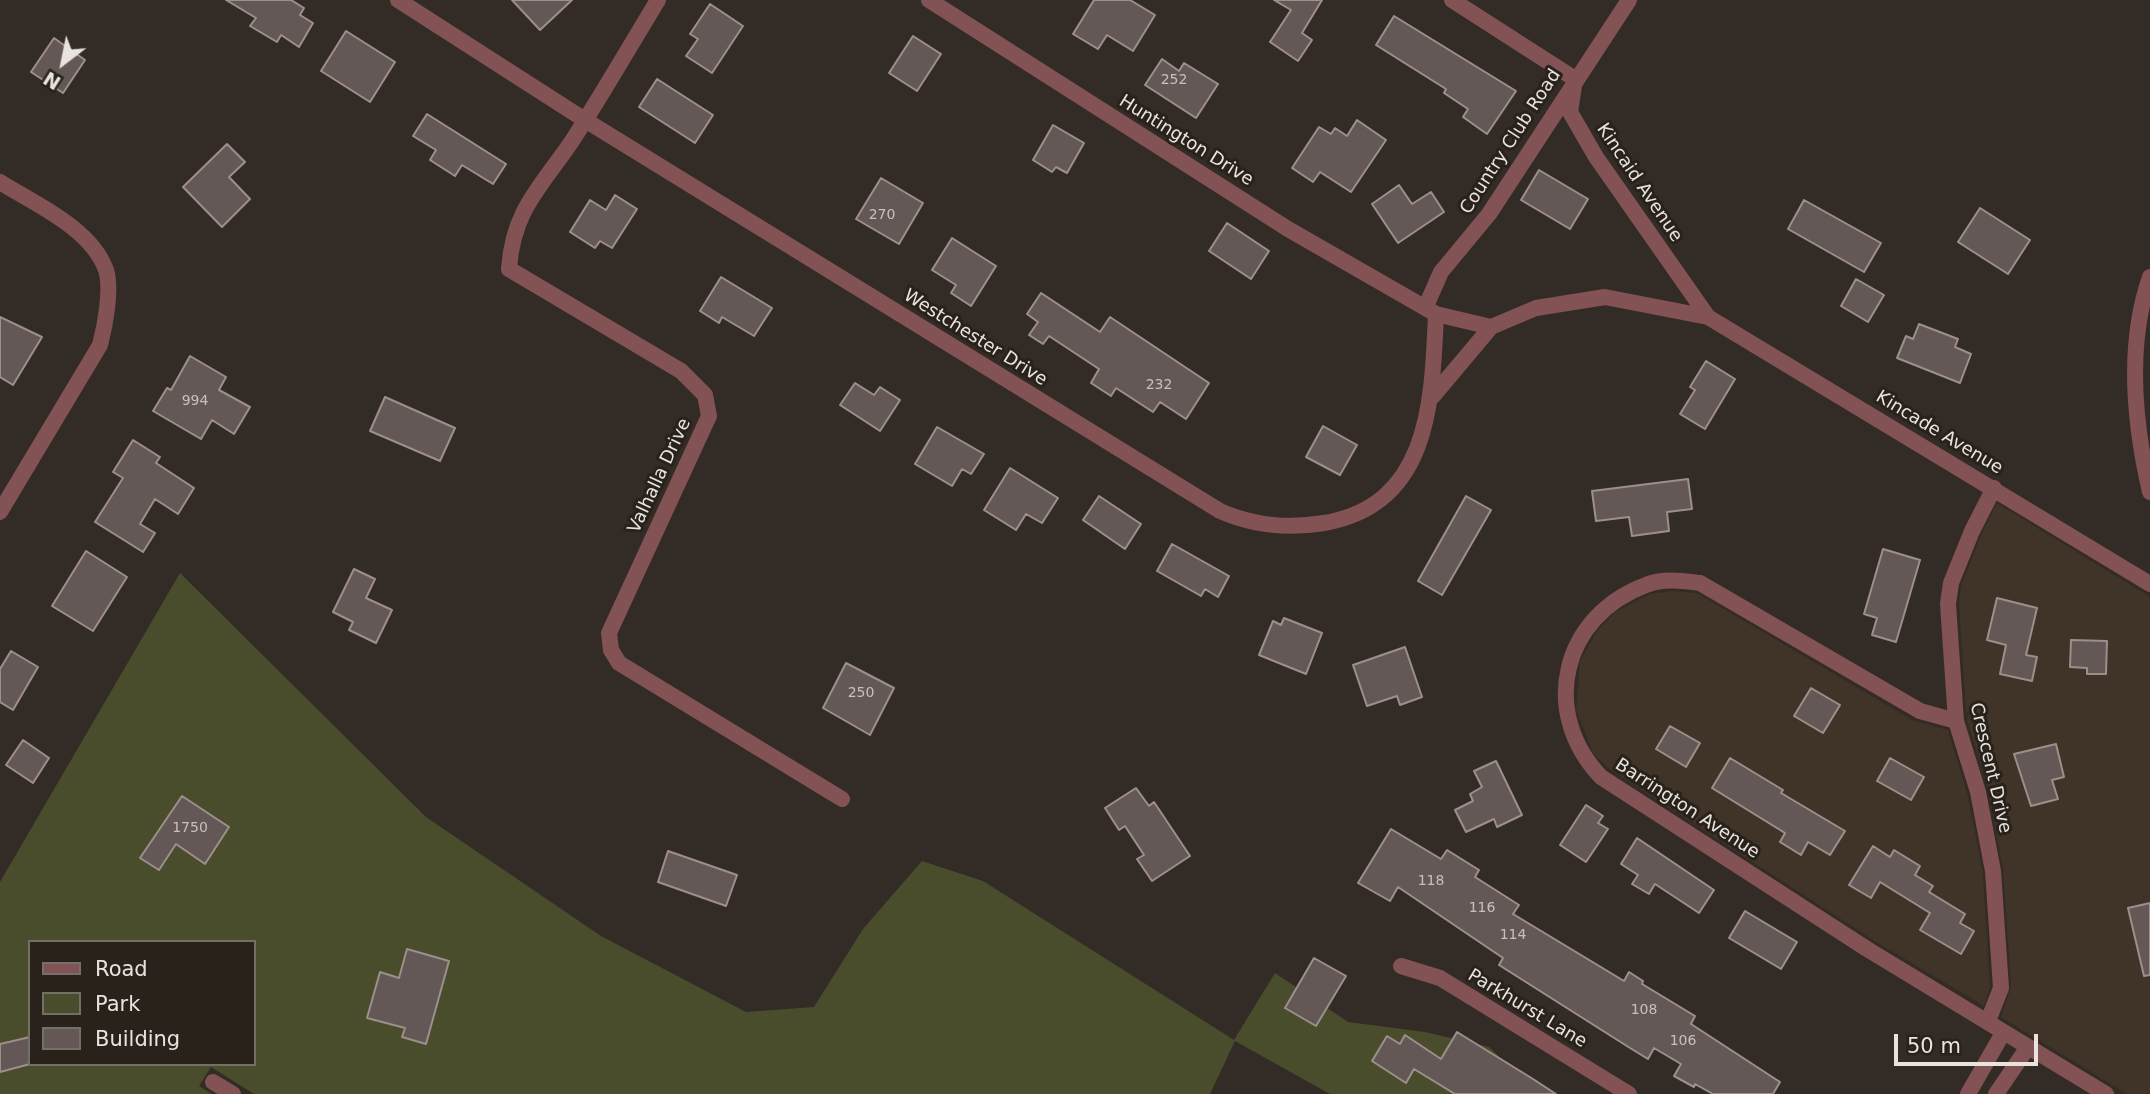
<!DOCTYPE html>
<html>
<head>
<meta charset="utf-8">
<style>
	body { margin:0 }
	#map { position:relative; width:2150px; height:1094px; overflow:hidden; background:#332b25; font-family:"DejaVu Sans",sans-serif }
	canvas { display:block }
	.legend { position:absolute; left:28px; top:940px; width:228px; height:126px; box-sizing:border-box; background:#29221b; border:2px solid #756f69; margin:0; padding:9px 12px; list-style:none; font-size:21px; color:#e8e3df }
	.legend li { display:flex; align-items:center; gap:14px; height:35px }
	.legend b { width:35px; border:2px solid #756f69 }
	.north { position:absolute; left:28px; top:28px; width:70px; height:70px; -webkit-text-stroke:5px #29221b; paint-order:stroke; rotate:212deg; font-size:19px; font-weight:700; line-height:28px; text-align:center; color:#e8e3df }
	.north::after { content:''; display:block; margin:auto; width:24px; height:32px; background:#e8e3df; clip-path:polygon(50% 0,100% 100%,50% 72%,0 100%) }
	.scale { position:absolute; left:1894px; top:1034px; width:144px; height:32px; box-sizing:border-box; border:4px solid #e8e3df; border-top:0; padding-left:9px; font-size:21px; line-height:24px; white-space:nowrap; color:#e8e3df; -webkit-text-stroke:5px #29221b; paint-order:stroke }
</style>
</head>
<body>
<div id="map">
<canvas width="2150" height="1094"></canvas>
<ul class="legend">
<li><b style="height:9px;background:#825255"></b>Road</li>
<li><b style="height:19px;background:#4a4d2c"></b>Park</li>
<li><b style="height:19px;background:#635855"></b>Building</li>
</ul>
<div class="north">N</div>
<div class="scale">50 m</div>
</div>
<script>
const c = document.querySelector('canvas').getContext('2d');
c.lineJoin = 'round';
function fill(path, color) { c.fillStyle = color; c.fill(path, 'evenodd'); }
function stroke(path, color, width, dash) { c.strokeStyle = color; c.lineWidth = width; c.lineCap = dash ? 'butt' : 'round'; c.setLineDash(dash || []); c.stroke(path); }
function label(font, color, halo, rows, align = 'center') {
  c.font = font + ' "DejaVu Sans",sans-serif'; c.lineWidth = 6; c.setLineDash([]); c.textBaseline = 'middle'; c.strokeStyle = halo; c.fillStyle = color; for (const [text, x, y, turn = 0] of rows) {
    c.save(); c.translate(x, y); c.rotate((+turn || 0) * Math.PI / 180); c.textAlign = isNaN(turn) ? turn : align; if (halo) c.strokeText(text, 0, 0); c.fillText(text, 0, 0); c.restore();
  }
}
fill(new Path2D(`
	M1997,503L2150,597V1094H2127L2001,1017L2011,986L2003,869L1988,789L1967,720L1969,713L1966,712L1959,603L1961,586L1981,535Z
	M1673,591L1697,593L1914,721L1948,730L1968,796L1983,874L1990,988L1984,1006L1873,940L1608,768L1593,753L1576,710L1580,661L1597,631L1615,612L1650,594Z`), '#403328');
fill(new Path2D(`
	M180,573L426,817L601,936L746,1012L814,1007L863,929L922,861L983,881L1234,1040L1275,973L1348,1022L1425,1032L1489,1047L1538,1094H1330L1235,1041L1210,1094H254L211,1067L199,1086L212,1094H0V882ZM30,942H254V1064H30Z`), '#4a4d2c');
const building = new Path2D(`
	M226,0H291L304,8L300,15L313,23L299,47L281,35L277,42L250,26L256,18Z
	M512,0H572L540,30Z
	M1094,0H1130L1155,15L1133,51L1107,35L1098,49L1073,34Z
	M1274,0H1322L1302,33L1312,40L1298,61L1270,42L1291,10Z
	M710,4L743,26L712,73L686,56L698,39L690,34Z
	M1394,16L1516,91L1487,134L1463,117L1468,109L1444,93L1446,89L1376,45Z
	M346,31L395,62L370,102L321,71Z
	M913,36L941,54L917,91L889,73Z
	M54,38L85,60L63,93L31,72Z
	M1162,59L1179,71L1184,63L1218,84L1196,118L1145,85Z
	M657,79L713,115L695,143L639,107Z
	M427,114L506,164L493,184L462,165L455,176L430,160L436,150L413,136Z
	M1357,120L1386,140L1351,192L1320,172L1313,182L1292,168L1319,127L1331,134L1335,128L1347,136Z
	M1053,125L1084,143L1067,173L1056,167L1052,172L1033,160Z
	M227,144L245,162L229,177L250,199L222,227L183,187Z
	M1539,170L1588,199L1570,229L1521,200Z
	M881,178L923,203L899,244L856,219Z
	M1399,185L1412,204L1431,192L1444,212L1398,243L1372,204Z
	M615,195L637,209L612,248L600,241L595,248L570,232L590,200L606,210Z
	M1804,200L1881,243L1864,272L1788,229Z
	M1980,208L2030,240L2008,274L1958,242Z
	M1227,223L1269,251L1251,279L1209,251Z
	M952,238L996,266L971,306L951,293L956,285L932,270Z
	M721,277L772,308L754,336L722,317L719,323L700,311Z
	M1856,279L1884,295L1868,322L1841,306Z
	M1041,293L1100,332L1110,317L1209,383L1186,419L1160,402L1153,412L1116,388L1111,396L1091,383L1099,369L1049,336L1043,344L1029,335L1038,322L1027,314Z
	M0,317L42,337L13,385L0,377Z
	M1919,324L1958,339L1955,347L1971,354L1960,383L1897,358L1906,336L1913,339Z
	M190,356L226,377L219,390L250,407L234,434L212,420L201,439L153,411L167,388L171,390Z
	M1706,361L1735,379L1705,429L1680,414L1695,390L1690,387Z
	M855,383L874,395L880,387L900,400L880,431L840,405Z
	M385,397L455,428L440,461L370,431Z
	M1323,426L1357,445L1340,475L1306,457Z
	M937,427L984,454L971,474L962,469L952,486L915,464Z
	M133,440L160,457L156,463L194,488L178,514L155,499L140,524L155,533L143,552L95,522L123,478L113,472Z
	M1010,468L1058,498L1042,523L1026,514L1016,530L984,510Z
	M1688,479L1692,509L1667,512L1669,531L1632,536L1629,517L1596,521L1592,491Z
	M1099,496L1141,524L1125,549L1083,520Z
	M1466,496L1491,510L1442,595L1418,581Z
	M1172,544L1229,576L1218,597L1205,589L1201,596L1157,571Z
	M1883,549L1920,560L1896,642L1872,635L1877,618L1864,614Z
	M86,551L127,577L93,631L52,606Z
	M354,569L375,579L366,598L392,610L376,643L349,630L353,622L333,612Z
	M1997,598L2037,608L2026,655L2037,657L2032,681L2000,674L2006,645L1987,640Z
	M1284,618L1322,633L1306,674L1259,655L1273,621L1281,625Z
	M2071,640L2107,641L2106,674H2087V668L2070,667Z
	M1405,647L1422,697L1400,705L1397,696L1367,706L1353,665Z
	M11,651L38,667L13,710L0,702V669Z
	M846,663L894,688L870,735L823,708Z
	M1811,688L1840,705L1823,733L1794,716Z
	M1670,726L1700,743L1686,767L1656,749Z
	M23,740L49,758L33,783L6,765Z
	M2056,744L2064,777L2052,780L2058,799L2031,806L2014,754Z
	M1730,758L1783,790L1781,793L1845,831L1830,855L1808,842L1801,855L1780,842L1785,833L1712,788Z
	M1890,758L1924,777L1911,800L1877,781Z
	M1496,761L1522,815L1497,827L1494,819L1466,832L1455,810L1473,801L1470,794L1482,787L1474,771Z
	M1136,788L1149,806L1154,802L1190,856L1152,881L1137,859L1144,855L1125,826L1119,830L1105,808Z
	M182,796L229,827L205,864L176,844L159,870L140,858Z
	M1586,805L1603,816L1598,823L1608,829L1586,862L1560,845Z
	M1391,829L1441,859L1447,850L1479,870L1475,877L1519,905L1513,914L1624,981L1629,972L1643,981L1642,984L1695,1016L1691,1024L1780,1082L1773,1094H1713L1695,1084L1694,1087L1674,1076L1681,1064L1654,1048L1648,1059L1630,1048L1499,965L1503,958L1398,887L1390,901L1358,883Z
	M1637,838L1714,890L1699,913L1655,884L1649,894L1632,884L1638,875L1621,864Z
	M1873,846L1890,857L1894,850L1920,866L1915,875L1933,886L1929,892L1965,914L1960,923L1974,931L1961,954L1920,930L1930,913L1880,882L1871,898L1849,885Z
	M668,851L737,875L726,906L658,882Z
	M2150,903V975L2144,976L2128,908Z
	M1745,911L1797,942L1781,969L1729,938Z
	M407,949L449,961L426,1044L402,1037L405,1028L367,1018L380,972L399,978Z
	M1314,958L1346,976L1316,1026L1285,1008Z
	M1457,1032L1533,1079L1556,1094H1455L1414,1069L1406,1083L1372,1061L1387,1036L1400,1044L1405,1035L1441,1059Z
	M30,1037V1064L0,1072V1044Z`);
fill(building, '#635855');
stroke(building, '#9c8f8c', 2);
stroke(new Path2D(`
	M398,0L585,120L1220,511C1254,526 1288,529 1324,523C1431,505 1432,400 1436,314
	M658,0C630,46 603,93 574,138C543,185 513,208 509,269L681,371L705,395L709,416L609,633L611,650L619,663L842,799
	M929,0L1288,229L1436,314L1491,327L1536,308L1605,297L1708,317L2150,584
	M1452,0L1575,79L1570,112L1596,157L1708,317
	M0,182C35,204 91,228 106,270C112,289 105,326 100,345L0,512
	M2150,277C2126,346 2134,423 2150,492
	M1426,306L1441,272L1489,214L1629,0
	M1433,396L1491,327
	M1956,721L1920,711L1700,583C1683,581 1663,578 1646,585C1562,616 1539,712 1601,777L1867,949L2106,1094
	M1401,966L1440,978L1629,1094
	M1988,1021L2001,988L1993,871L1978,792L1956,721L1948,604L1951,583L1972,531L1994,488
	M213,1082L233,1094
	M1968,1094L2003,1033
	M1996,1094L2028,1047`), '#825255', 16);
label('14px', '#c7c0bc', null, [
	["252",1174,80],
	["270",882,215],
	["232",1159,385],
	["994",195,401],
	["250",861,693],
	["1750",190,828],
	["118",1431,881],
	["116",1482,908],
	["114",1513,935],
	["108",1644,1010],
	["106",1683,1041]
]);
label('18px', '#e8e3df', '#29221b', [
	["Huntington Drive",1186,141,32],
	["Country Club Road",1511,142,-57],
	["Kincaid Avenue",1639,183,56],
	["Westchester Drive",975,338,32],
	["Kincade Avenue",1939,433,31],
	["Valhalla Drive",660,476,-65],
	["Crescent Drive",1990,768,77],
	["Barrington Avenue",1687,809,33],
	["Parkhurst Lane",1527,1009,31]
]);
</script>
</body>
</html>
